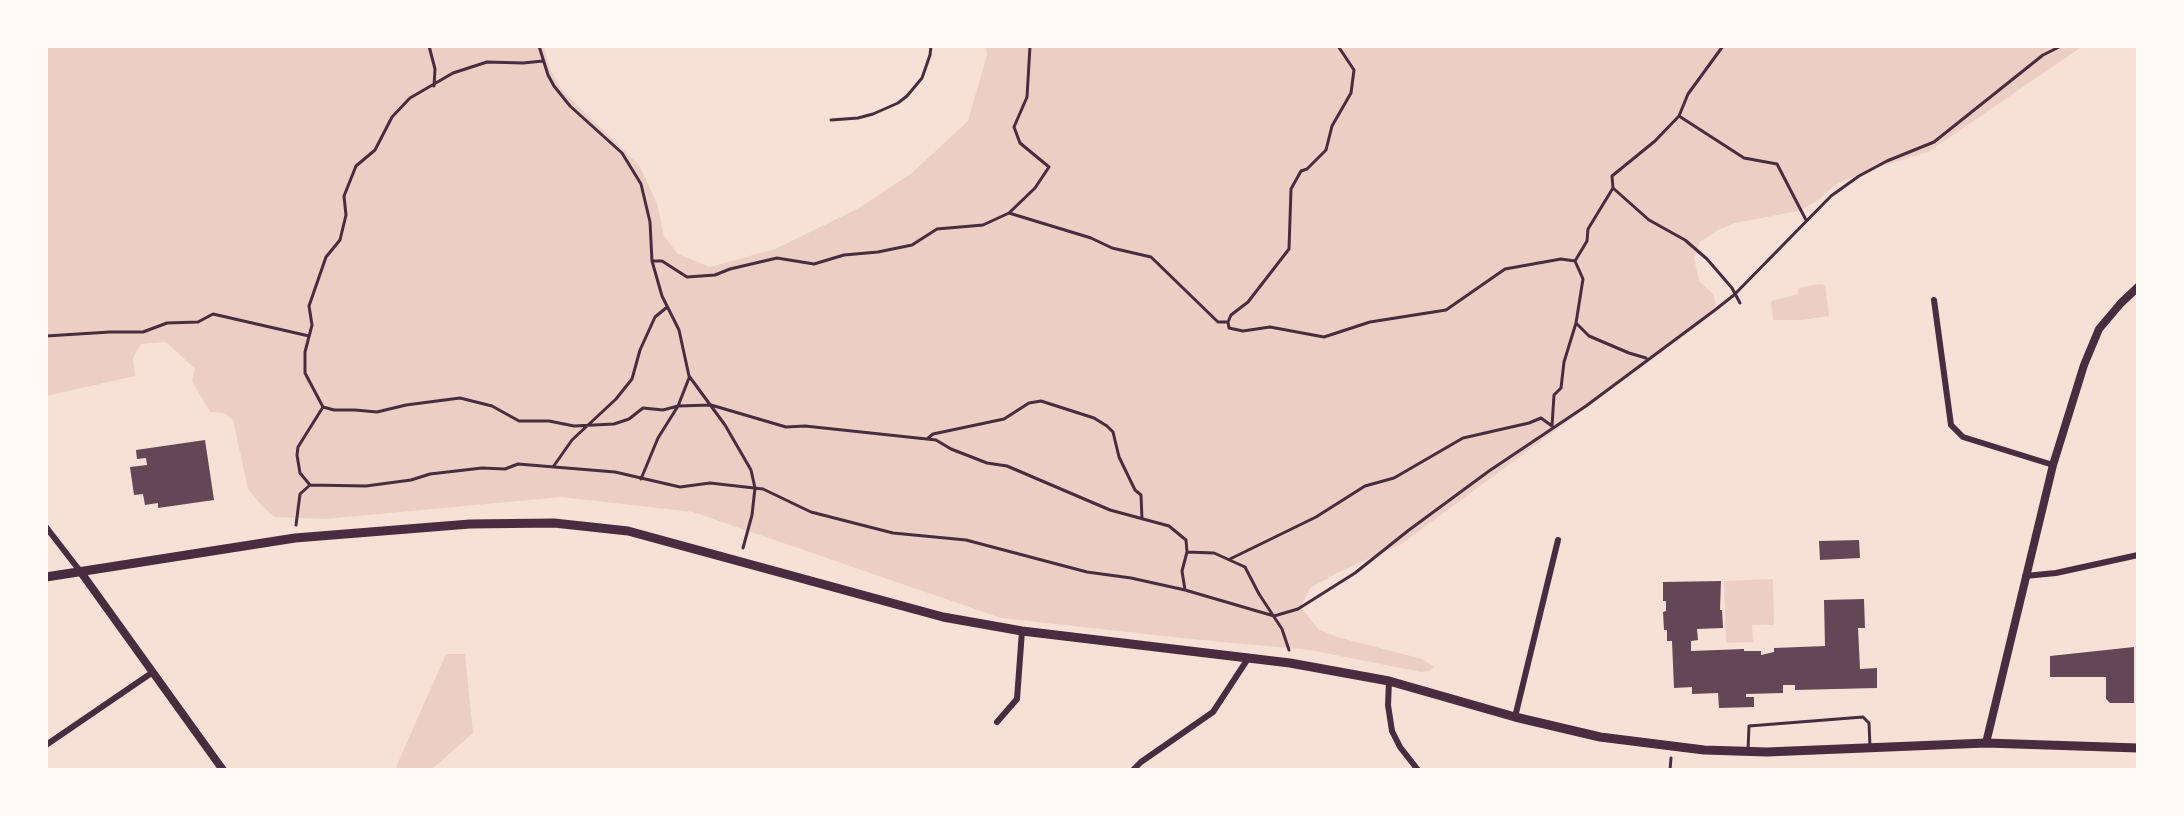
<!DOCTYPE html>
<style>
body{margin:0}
#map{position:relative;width:2184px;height:816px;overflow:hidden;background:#f7e1d7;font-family:Roboto,sans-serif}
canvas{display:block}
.frame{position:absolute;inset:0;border:48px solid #fffaf5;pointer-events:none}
</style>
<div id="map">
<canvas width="2184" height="816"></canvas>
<div class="frame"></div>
</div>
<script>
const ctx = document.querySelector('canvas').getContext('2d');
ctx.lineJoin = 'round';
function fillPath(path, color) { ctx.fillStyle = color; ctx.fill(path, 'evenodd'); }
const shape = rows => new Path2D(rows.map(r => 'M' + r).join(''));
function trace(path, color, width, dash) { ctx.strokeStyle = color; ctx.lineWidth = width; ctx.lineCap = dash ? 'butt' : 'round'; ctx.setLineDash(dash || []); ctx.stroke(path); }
const green = shape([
 [46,46,544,46,550,69,562,90,639,165,657,203,664,236,678,254,710,267,775,249,857,209,912,173,968,121,987,55,986,46,2083,46,1928,152,1872,169,1835,185,1817,201,1799,211,1735,223,1716,231,1700,242,1694,258,1699,281,1713,294,1716,305,1700,324,1400,545,1339,572,1310,588,1301,607,1318,629,1337,637,1422,659,1434,667,1430,671,1421,672,1310,650,1200,640,1001,618,693,512,561,497,326,519,274,517,260,504,248,489,233,420,224,413,210,412,192,381,195,369,166,342,141,344,133,358,135,376,46,396],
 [1819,284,1825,285,1829,316,1802,320,1773,320,1771,301,1798,294,1798,289,1802,287],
 [1773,579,1774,625,1752,625,1753,642,1726,643,1724,581],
 [446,654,465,654,473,733,431,770,399,770,396,767]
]);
const building = shape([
 [205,440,214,500,158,508,158,503,145,505,143,494,134,495,130,467,147,465,146,458,137,459,136,450],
 [1859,540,1860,558,1820,560,1819,541],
 [1721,581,1720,610,1722,610,1723,628,1697,629,1698,640,1691,641,1691,651,1744,649,1744,651,1761,651,1761,655,1774,652,1774,648,1825,646,1824,600,1864,599,1865,628,1858,628,1860,669,1877,668,1877,688,1795,690,1795,685,1783,685,1783,693,1746,694,1746,697,1754,697,1754,707,1719,708,1718,693,1692,694,1692,687,1674,688,1672,641,1667,641,1667,630,1664,630,1663,612,1666,611,1666,601,1663,601,1663,582],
 [2134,647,2134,703,2110,703,2106,699,2106,677,2050,677,2050,656]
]);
const path = shape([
 [429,46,435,69,434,86],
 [539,46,548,75,554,86,570,106,622,153,641,184,650,222,652,261,662,296,679,330,689,376,725,425,751,470,755,488,752,515,743,548],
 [1338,46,1354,70,1351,93,1332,126,1326,150,1307,169,1301,171,1291,189,1289,249,1248,302,1231,315,1228,322,1229,328,1243,331,1270,327,1324,337,1370,322,1446,310,1505,269,1561,259,1575,261],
 [1679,116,1744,158,1777,164,1806,220],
 [831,120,858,118,873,114,898,103,907,96,922,78,930,55,931,46],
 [1613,188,1649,220,1685,240,1707,259,1732,288,1740,303],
 [1009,213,1035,188,1049,167,1020,143,1014,127,1027,97,1030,46],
 [652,261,662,261,687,277,715,275,730,269,777,258,814,264,844,255,878,252,912,245,937,229,983,225,1009,213,1091,238,1112,248,1151,257,1218,322,1228,322],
 [1576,323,1589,336,1629,353,1646,358],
 [46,336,110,332,143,332,167,323,198,322,213,314,309,336],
 [323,407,305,373,305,352,312,325,309,306,326,257,340,240,346,215,344,196,356,166,375,150,392,117,410,98,453,73,487,62,523,63,543,61],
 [1552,426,1554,395,1561,388,1564,362,1576,323,1583,279,1575,261,1587,241,1588,229,1613,188,1612,176,1655,141,1679,116,1688,94,1723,46],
 [927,439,933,434,1004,419,1029,403,1041,401,1094,418,1107,426,1113,432,1119,457,1135,490,1141,495,1142,519],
 [553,467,572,440,616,399,632,379,640,350,655,317,666,308],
 [641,479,658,438,678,406,689,378],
 [296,525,300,494,310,485],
 [1187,552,1214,553,1245,567,1259,594,1282,629,1289,650],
 [1230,559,1316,517,1365,486,1394,478,1463,438,1529,423,1541,418,1552,426],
 [1185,590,1182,571,1187,552,1186,540,1169,526,1110,510,1007,466,987,463,951,449,936,440,805,426,786,427,711,405,678,406,663,410,643,408,629,419,614,424,574,426,549,421,519,421,492,406,460,398,406,405,377,412,355,410,334,410,323,407,298,447,297,455,300,473,310,485,366,486,411,480,430,474,482,468,505,469,518,464,615,472,680,487,710,483,763,489,811,512,893,533,966,540,1087,572,1131,578,1185,590,1274,616,1298,609,1355,573,1409,530,1489,471,1586,406,1715,310,1734,295,1831,196,1859,176,1887,161,1934,142,2043,55,2061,46],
 [1670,770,1671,758]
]);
const service = shape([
 [1748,750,1749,726,1863,717,1869,723,1870,747]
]);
const minor = shape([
 [1934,300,1951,425,1963,437,2053,465],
 [46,527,80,571],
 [2025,576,2056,573,2138,555],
 [1389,681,1388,705,1392,731,1400,747,1418,770],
 [1515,717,1558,540],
 [997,722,1017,699,1022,631],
 [46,745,153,672],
 [1133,770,1141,762,1213,712,1249,657]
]);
const tertiary = shape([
 [80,571,223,770],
 [1986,743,2053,465,2084,365,2099,329,2121,303,2138,287]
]);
const secondary = shape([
 [46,577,295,538,470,524,554,523,628,531,943,617,1022,631,1290,663,1389,681,1515,717,1600,737,1704,750,1767,752,1986,743,2138,748]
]);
fillPath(green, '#ebcfc5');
fillPath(building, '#644757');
trace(path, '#4a2c40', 3);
trace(service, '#4a2c40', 3);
trace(minor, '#4a2c40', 6);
trace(tertiary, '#4a2c40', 8);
trace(secondary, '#4a2c40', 9);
</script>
